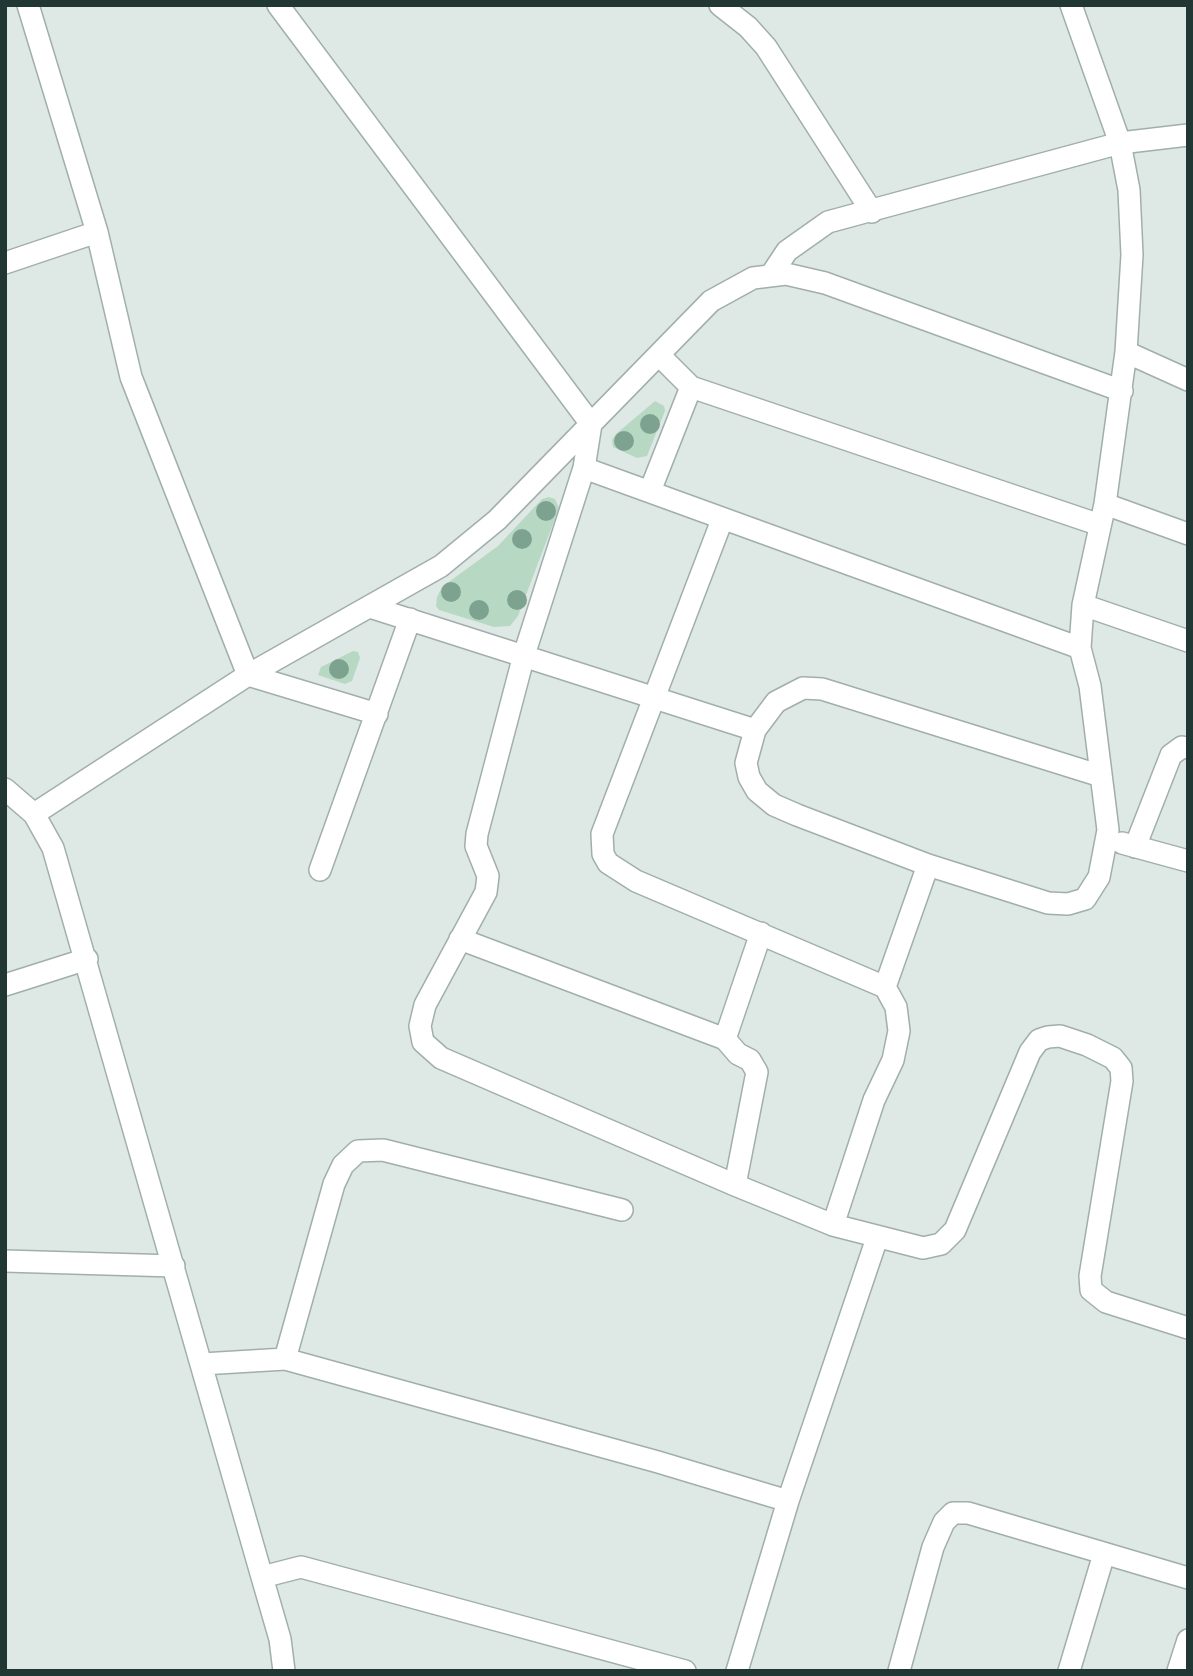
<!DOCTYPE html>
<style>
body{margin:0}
#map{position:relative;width:1193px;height:1676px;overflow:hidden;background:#dee8e5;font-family:Raleway,sans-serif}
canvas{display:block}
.frame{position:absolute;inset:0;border:7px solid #203733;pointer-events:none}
</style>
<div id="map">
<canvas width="1193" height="1676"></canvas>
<div class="frame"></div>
</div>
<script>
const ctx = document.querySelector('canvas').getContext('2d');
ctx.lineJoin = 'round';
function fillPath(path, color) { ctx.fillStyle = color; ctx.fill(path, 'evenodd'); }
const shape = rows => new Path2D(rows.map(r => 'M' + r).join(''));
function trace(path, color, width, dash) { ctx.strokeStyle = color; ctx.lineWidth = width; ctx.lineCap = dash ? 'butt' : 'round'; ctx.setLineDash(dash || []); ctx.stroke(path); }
const green = shape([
 [655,401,664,406,665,411,647,456,637,458,613,447,612,440,616,434],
 [549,497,555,499,559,508,518,616,510,626,494,627,439,610,436,606,437,597,442,587,498,546,542,499],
 [353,651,358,652,360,658,352,681,345,684,318,675,321,667]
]);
const minor = shape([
 [28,5,97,232,131,377,248,675,377,714],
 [278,5,591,424,584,468,524,655,477,834,476,846,488,876,486,892,425,1005,420,1026,423,1042,441,1058,735,1185,833,1225,923,1248,941,1244,955,1230,1030,1052,1039,1040,1048,1037,1060,1036,1087,1045,1113,1058,1121,1068,1122,1081,1090,1276,1091,1290,1106,1302,1188,1328],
 [720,5,748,27,766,47,872,212],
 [1071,5,1120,143,1129,190,1132,255,1126,352,1105,504,1188,534],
 [5,263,97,232],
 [771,275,787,251,828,222,1120,143,1188,135],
 [1126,352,1188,380],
 [659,355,691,387,1100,525],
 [584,468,1080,648],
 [650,491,691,387],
 [722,520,602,834,603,854,608,863,636,881,885,987],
 [1083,605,1188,641],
 [370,607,755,730],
 [1101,776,822,689,803,688,776,702,755,730,746,763,749,777,757,791,774,805,797,815,928,865,1048,903,1068,904,1085,899,1099,877,1108,830,1090,686,1080,648,1083,605,1105,504],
 [5,789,34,814,53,848,262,1577,280,1639,284,1671],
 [34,814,248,675,441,566,497,520,711,301,753,278,786,274,825,283,1122,391],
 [1122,843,1188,861],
 [1135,847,1171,755,1182,747,1188,748],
 [320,870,410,619],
 [460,939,725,1039,738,1054,750,1060,757,1072,735,1185],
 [5,985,87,959],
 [725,1039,761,933],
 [833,1225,874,1100,893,1060,899,1031,896,1007,885,987,928,865],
 [5,1261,174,1266],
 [285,1359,334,1184,343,1165,358,1151,383,1150,622,1210],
 [202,1364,285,1359,658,1462,788,1501],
 [262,1577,301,1567,685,1671],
 [737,1671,788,1501,877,1238],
 [899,1671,933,1547,944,1522,953,1513,968,1513,1188,1578],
 [1069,1671,1104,1554],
 [1178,1671,1188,1640]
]);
const trees = [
 [650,424],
 [624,441],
 [546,511],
 [522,539],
 [451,592],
 [517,600],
 [479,610],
 [339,669]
];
fillPath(green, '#b7d9c4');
trace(minor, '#a1afac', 24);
trace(minor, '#fff', 21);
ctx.fillStyle = '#7da390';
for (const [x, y] of trees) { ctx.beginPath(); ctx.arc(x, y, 10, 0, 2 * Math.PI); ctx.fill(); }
</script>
